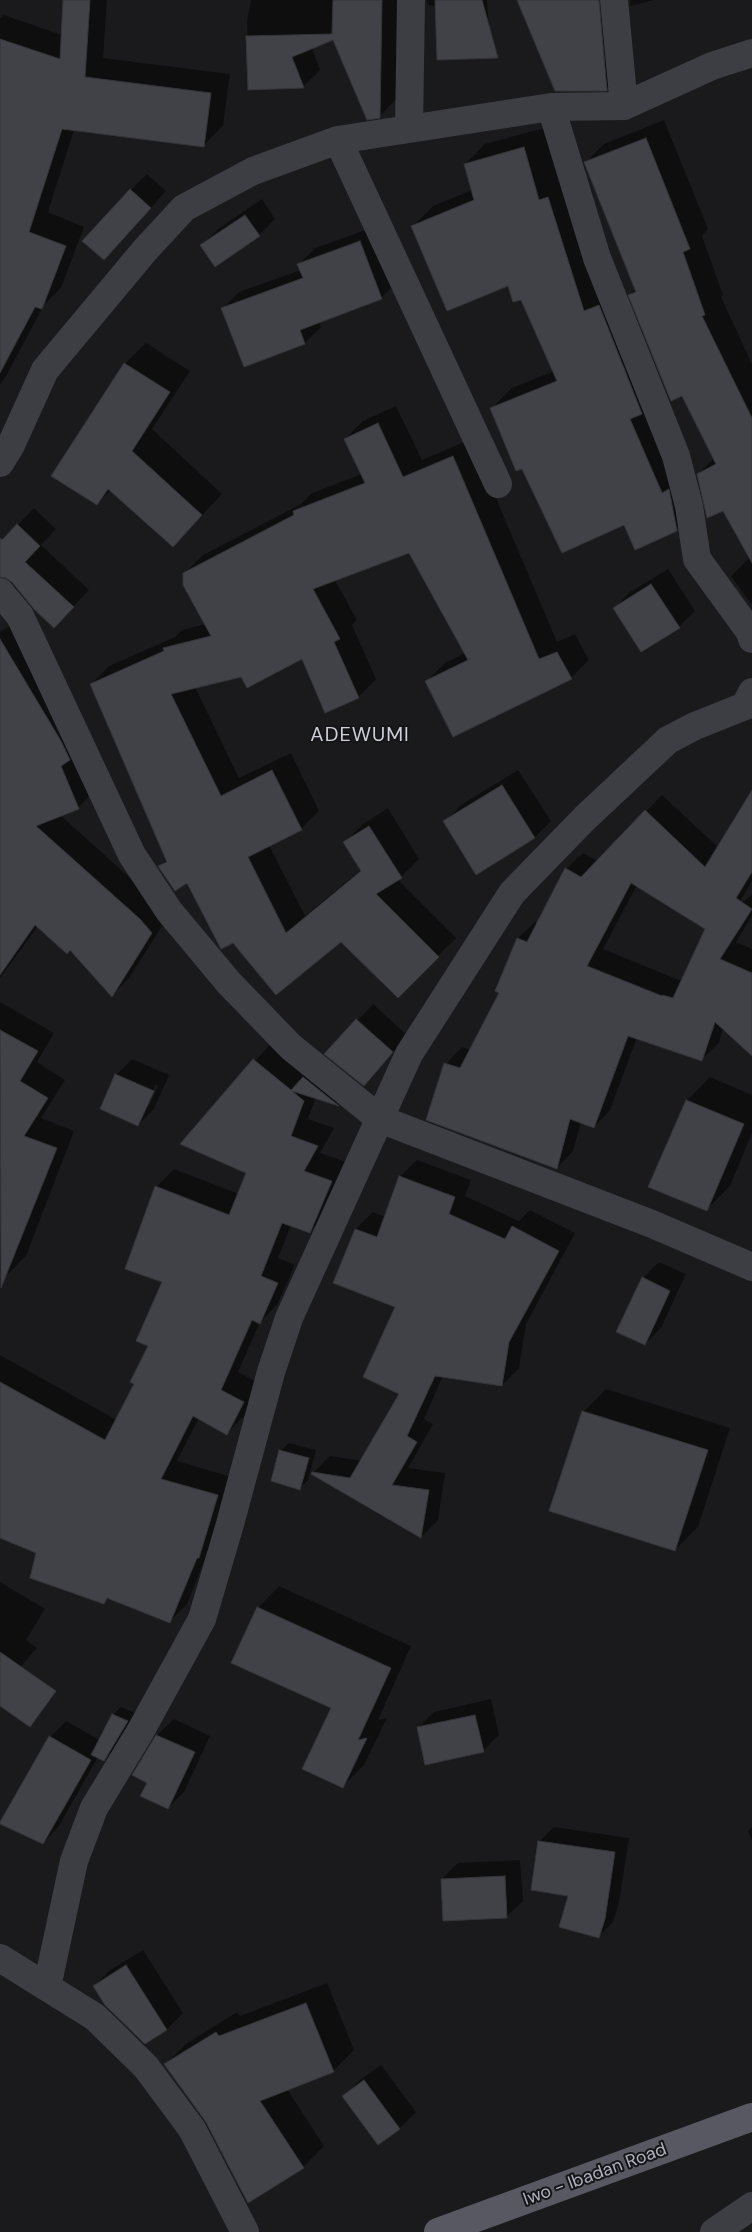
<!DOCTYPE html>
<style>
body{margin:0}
canvas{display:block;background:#1a1a1d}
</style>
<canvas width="752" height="2232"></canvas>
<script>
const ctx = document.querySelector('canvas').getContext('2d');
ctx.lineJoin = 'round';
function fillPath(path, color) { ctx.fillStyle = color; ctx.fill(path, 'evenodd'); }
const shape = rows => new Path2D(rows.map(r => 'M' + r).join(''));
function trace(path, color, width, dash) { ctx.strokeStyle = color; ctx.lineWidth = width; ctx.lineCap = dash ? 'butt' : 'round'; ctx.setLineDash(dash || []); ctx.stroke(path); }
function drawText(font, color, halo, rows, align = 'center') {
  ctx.font = font + ' "DM Sans",sans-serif'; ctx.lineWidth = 4; ctx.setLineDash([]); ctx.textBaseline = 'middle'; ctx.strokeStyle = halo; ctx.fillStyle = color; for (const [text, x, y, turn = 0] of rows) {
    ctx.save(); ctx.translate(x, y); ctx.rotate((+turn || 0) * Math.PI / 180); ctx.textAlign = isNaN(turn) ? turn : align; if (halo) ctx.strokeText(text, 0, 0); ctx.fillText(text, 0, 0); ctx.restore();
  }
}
const shadow = shape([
 [64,0,107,0,103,58,230,74,223,126,204,145,74,130,48,212,84,227,61,288,44,305,5,378,0,384,0,19,4,15,62,35],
 [251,0,400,0,396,99,379,117,334,39,312,48,320,70,303,87,249,88,247,21],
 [427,0,487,0,490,40,436,6,428,5],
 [519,0,616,0,623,72,606,89],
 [630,0,654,0,631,6],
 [664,120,708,229,702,236,723,295,721,297,752,364,752,605,731,576,750,557,724,509,698,474,714,458,630,295,636,289,586,162,604,144],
 [544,128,559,181,568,178,696,510,676,530,624,523,522,467,492,408,512,388,554,371,522,298,508,284,413,226,433,206,472,190,465,164,485,144],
 [147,174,166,191,120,242,131,190],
 [262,199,275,219,259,235,201,246,218,229],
 [377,226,397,282,381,298,319,321,321,327,305,343,223,308,239,292,301,270,299,264,315,248],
 [146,343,190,371,152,429,222,494,173,546,111,490,97,503,53,476,125,364],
 [396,406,422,460,471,439,557,642,575,634,589,660,571,678,427,681,445,663,465,653,410,552,335,580,357,620,352,625,376,679,358,697,302,658,242,676,195,687,239,778,291,753,319,811,301,829,269,845,305,916,362,869,345,842,363,824,388,808,419,859,398,880,456,938,398,996,341,940,277,993,188,881,160,866,167,859,91,684,109,666,175,637,182,630,206,624,184,574,203,555,301,504,312,493,362,474,345,439,363,421],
 [34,508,56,529,41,545,89,590,70,610,6,576,0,576,0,543],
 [668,569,695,611,679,627,614,609,630,592],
 [17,622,95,790,78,808,60,815,157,902,169,915,129,978,112,995,70,949,38,926,0,978,0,632],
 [518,770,551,821,535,837,477,873,445,822,461,805],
 [662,795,718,847,752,799,752,881,738,905,752,895,752,916,736,942,752,949,752,1054,723,1028,719,1043,702,1059,637,1038,610,1110,594,1127,581,1122,573,1151,557,1168,446,1064,462,1047,471,1050,501,992,496,990,518,938,535,922,538,923,566,869,583,853,598,861],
 [637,885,707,930,683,979,679,980,603,949],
 [0,1002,54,1033,37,1062,65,1080,41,1118,74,1131,26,1256,8,1274,0,1270],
 [373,1004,408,1036,364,1084,326,1054],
 [272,1042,356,1088,339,1104,316,1097,308,1119,334,1128,320,1153,349,1163,328,1214,310,1232,291,1225,278,1258,295,1265,277,1305,260,1322,238,1372,261,1384,244,1416,227,1433,199,1418,177,1461,235,1478,211,1544,187,1604,169,1622,109,1597,104,1603,38,1552,0,1537,0,1355,117,1420,136,1383,150,1346,163,1282,156,1187,174,1169,239,1194,248,1172,182,1144],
 [132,1059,169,1075,154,1109,138,1125,116,1075],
 [155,1085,158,1086,148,1107,146,1107],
 [710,1077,752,1095,752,1133,730,1186,707,1209,687,1100],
 [417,1160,471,1180,465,1196,519,1221,530,1210,575,1233,526,1324,519,1368,502,1385,443,1376,424,1419,433,1424,408,1468,445,1473,438,1520,421,1537,313,1473,330,1456,362,1461,401,1393,396,1307,334,1282,356,1229,373,1212,385,1217,400,1177],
 [659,1262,686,1274,661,1328,645,1344,643,1278],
 [606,1389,730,1428,698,1527,675,1550,583,1412],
 [289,1443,316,1450,308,1480,300,1488,280,1451],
 [0,1582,45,1609,26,1640,37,1648,0,1690],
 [279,1586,411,1646,378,1720,387,1718,364,1765,343,1786,333,1708,258,1608],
 [491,1699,499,1735,483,1751,418,1728,434,1712],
 [121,1707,135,1713,112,1752,104,1760,98,1757,59,1826,43,1843,50,1737,66,1721,100,1740,113,1715],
 [174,1719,210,1736,184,1792,168,1808,148,1782,134,1775,157,1735],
 [554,1827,629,1838,619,1903,613,1922,598,1937,570,1895,532,1889,540,1841],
 [752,1827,752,1841,748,1831],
 [520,1860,523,1901,506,1917,442,1879,458,1863],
 [143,1950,183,2013,167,2029,145,2042,94,1986,110,1970],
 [327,1983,354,2050,333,2071,287,2089,324,2146,303,2167,207,2121,165,2065,186,2044,237,2012,240,2016],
 [381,2065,416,2112,400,2128,379,2144,344,2096,360,2080]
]);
const building = shape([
 [63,0,90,0,85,77,211,93,204,147,62,129,29,232,66,246,42,309,35,307,0,373,0,39,60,59,63,0],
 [333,0,382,0,380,118,367,120,333,40,292,57,304,88,248,90,246,36,332,34,333,0],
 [435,0,482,0,498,58,437,60,435,0],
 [517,0,599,0,607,91,555,91,517,0],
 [646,138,690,249,683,252,705,315,702,316,752,418,752,563,723,511,707,518,697,474,716,464,682,396,671,401,628,295,636,292,584,162,646,138],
 [524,147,539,200,548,197,584,311,599,305,642,414,630,419,662,493,669,489,677,531,635,550,624,525,562,553,522,469,516,471,490,408,557,381,521,300,513,302,508,286,447,311,411,226,474,200,464,164,524,147],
 [130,189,151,208,104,260,82,241,130,189],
 [245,215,260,236,215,267,200,245,245,215],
 [360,241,382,299,300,330,305,344,244,367,221,308,303,278,297,264,360,241],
 [124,363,170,392,132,451,202,515,173,547,108,489,97,505,51,476,124,363],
 [378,423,403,477,453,456,539,659,557,652,572,679,453,737,425,681,468,660,409,553,313,589,340,639,334,642,359,698,325,713,302,659,247,688,241,677,171,694,221,796,272,770,302,830,248,857,286,933,361,871,343,842,369,826,402,878,376,894,439,957,398,998,341,942,276,995,233,943,221,949,187,883,175,891,158,866,167,862,90,684,164,651,163,648,211,636,183,585,183,573,294,515,293,511,365,483,344,439,378,423],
 [17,524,40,546,25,562,74,607,54,628,34,609,12,582,6,578,0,577,0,538,2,540,17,524],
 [651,584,680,628,641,652,613,608,651,584],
 [0,639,61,741,70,760,61,766,79,809,36,826,140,919,152,933,112,997,70,950,67,954,35,925,0,975,0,639],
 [502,785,535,838,476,875,443,821,502,785],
 [752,790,752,872,736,898,752,909,720,959,752,973,752,1056,715,1022,702,1061,628,1036,594,1128,570,1119,557,1169,426,1120,444,1063,460,1068,499,993,495,991,517,938,527,942,565,868,581,877,645,810,705,867,752,790],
 [631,883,705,929,673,998,662,995,662,996,587,966,631,883],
 [356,1019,393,1052,364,1086,324,1054,356,1019],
 [0,1030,38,1051,20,1081,48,1098,24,1136,57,1148,1,1288,0,1030],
 [253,1059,291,1090,303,1077,339,1106,292,1091,304,1101,291,1136,318,1146,304,1171,332,1181,310,1233,282,1223,261,1276,278,1283,260,1324,252,1320,221,1390,244,1402,227,1435,193,1416,161,1479,218,1495,199,1558,197,1558,170,1623,107,1598,104,1604,30,1578,36,1553,0,1538,0,1382,105,1440,134,1384,130,1382,148,1346,136,1341,162,1282,125,1269,155,1186,229,1215,246,1173,180,1144,253,1059],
 [115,1074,154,1091,138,1126,100,1109,115,1074],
 [686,1100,744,1124,707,1211,648,1187,686,1100],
 [399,1176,455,1197,449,1214,505,1239,512,1226,559,1251,509,1342,502,1386,435,1376,407,1436,417,1442,392,1485,429,1490,421,1538,311,1474,312,1472,350,1478,399,1394,363,1377,395,1307,333,1283,355,1229,377,1237,399,1176],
 [642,1277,670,1291,645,1345,616,1332,642,1277],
 [582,1411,708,1450,675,1551,549,1511,582,1411],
 [279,1450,309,1458,300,1490,271,1481,279,1450],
 [257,1607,391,1668,358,1740,367,1738,343,1788,302,1769,331,1708,231,1663,257,1607],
 [0,1652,56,1691,30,1727,0,1706,0,1652],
 [112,1714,128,1721,104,1761,91,1755,112,1714],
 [475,1715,484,1752,425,1765,417,1727,475,1715],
 [156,1735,195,1752,168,1809,140,1796,147,1783,132,1775,156,1735],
 [49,1736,91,1760,43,1844,0,1824,0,1822,49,1736],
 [538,1841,615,1852,605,1919,599,1938,559,1927,568,1896,531,1890,538,1841],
 [505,1876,507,1918,443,1921,441,1879,505,1876],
 [126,1965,167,2030,145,2044,105,2005,93,1986,126,1965],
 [306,2003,334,2072,260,2101,304,2168,248,2203,206,2122,164,2064,216,2032,219,2036,306,2003],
 [364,2080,400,2129,378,2145,342,2096,364,2080]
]);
const minor = shape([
 [614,0,624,106],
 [551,107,597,258,676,456,689,506,697,559,750,632,752,639],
 [409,129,411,0],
 [338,140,498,484],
 [0,463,11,445,45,370,146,249,184,208,253,171,338,140,551,107,624,106,712,66,752,53],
 [0,592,20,616,132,855,169,911,229,983,291,1047,380,1119,652,1224,752,1267],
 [0,1958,95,2017,146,2067,192,2129,245,2232],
 [47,1987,74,1861,94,1808,140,1732,202,1619,230,1524,271,1372,289,1318,409,1054,512,893,585,818,668,740,695,726,745,706,752,692],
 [714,2232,752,2206]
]);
const primary = shape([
 [438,2232,752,2117]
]);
const streetNames = [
 ["Iwo - Ibadan Road",595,2175,-20]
];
const quarterNames = [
 ["ADEWUMI",360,736]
];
fillPath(shadow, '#0007');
fillPath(building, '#414247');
trace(building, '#343439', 1);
trace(minor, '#3d3d44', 28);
trace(primary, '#575861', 28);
drawText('18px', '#acb0bd', '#151518', streetNames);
ctx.letterSpacing = '1px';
drawText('20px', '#cdcfd9', '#151518', quarterNames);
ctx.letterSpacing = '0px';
</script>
